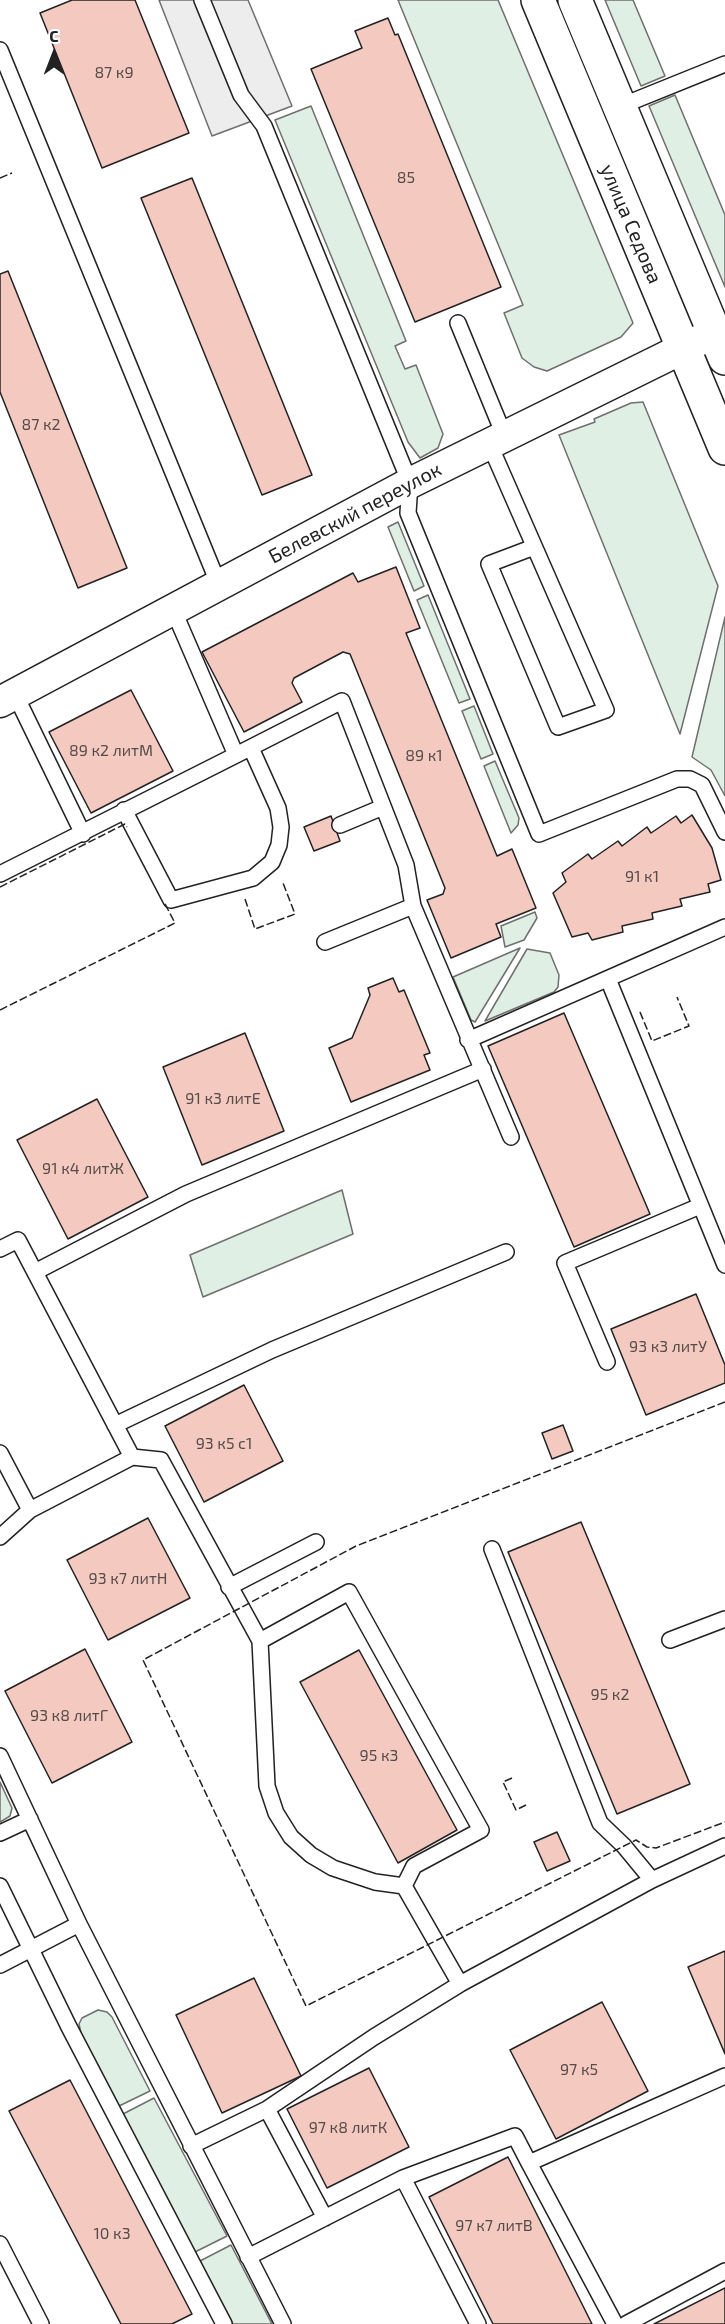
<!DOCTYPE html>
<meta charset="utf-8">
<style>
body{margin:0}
#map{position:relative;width:725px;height:2324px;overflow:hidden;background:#fff;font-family:"Exo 2",sans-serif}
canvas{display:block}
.north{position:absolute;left:24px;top:24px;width:60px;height:60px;-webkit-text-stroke:4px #fff;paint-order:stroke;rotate:0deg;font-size:16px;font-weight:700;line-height:24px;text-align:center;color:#222}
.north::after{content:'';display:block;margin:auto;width:21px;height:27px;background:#222;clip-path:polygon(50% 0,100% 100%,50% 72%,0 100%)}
</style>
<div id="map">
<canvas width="725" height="2324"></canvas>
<div class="north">С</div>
</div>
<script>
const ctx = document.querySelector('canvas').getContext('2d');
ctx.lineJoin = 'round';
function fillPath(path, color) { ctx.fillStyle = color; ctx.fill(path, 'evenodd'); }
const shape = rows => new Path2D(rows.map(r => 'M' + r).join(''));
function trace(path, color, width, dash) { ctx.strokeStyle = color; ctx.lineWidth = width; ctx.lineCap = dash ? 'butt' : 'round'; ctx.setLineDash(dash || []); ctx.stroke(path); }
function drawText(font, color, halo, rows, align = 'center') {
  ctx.font = font + ' "Exo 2",sans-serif'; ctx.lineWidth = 4.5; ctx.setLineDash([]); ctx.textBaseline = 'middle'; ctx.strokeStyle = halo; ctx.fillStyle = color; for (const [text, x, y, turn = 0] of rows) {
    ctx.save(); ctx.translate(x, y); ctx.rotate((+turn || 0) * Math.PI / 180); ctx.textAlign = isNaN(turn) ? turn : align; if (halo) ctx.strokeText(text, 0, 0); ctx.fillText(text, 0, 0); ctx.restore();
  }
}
const green = shape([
 [398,0,498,0,633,323,621,337,547,371,534,367,522,358,504,313,523,305,398,0],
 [605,0,633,0,665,76,641,86,605,0],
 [675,95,725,215,725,287,649,106,675,95],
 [311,106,406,341,395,346,405,369,416,365,443,434,438,448,420,458,408,442,275,120,311,106],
 [643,402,718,586,680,734,559,435,595,422,594,419,631,403,643,402],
 [398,522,424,586,414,591,388,527,398,522],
 [428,595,470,699,459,703,417,600,428,595],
 [725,617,725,796,711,770,692,757,725,617],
 [474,706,493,754,481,759,462,711,474,706],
 [495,761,519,818,518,825,511,833,484,766,495,761],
 [535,912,537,918,524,940,505,947,501,926,535,912],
 [520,948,475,1022,471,1020,453,977,520,948],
 [527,949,550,953,559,975,558,987,554,992,485,1021,527,949],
 [342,1190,353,1234,203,1297,190,1255,342,1190],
 [0,1782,12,1808,10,1816,0,1822,0,1782],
 [98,2010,107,2012,112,2017,150,2091,119,2106,81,2033,79,2024,82,2018,98,2010],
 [154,2098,227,2236,195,2252,123,2114,154,2098],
 [231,2245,272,2324,233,2324,200,2261,231,2245]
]);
const parking = shape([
 [159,0,248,0,292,106,212,136,159,0]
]);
const building = shape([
 [72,0,135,0,189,133,102,168,40,13,72,0],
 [388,18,395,35,398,34,501,287,415,322,311,69,362,48,355,31,388,18],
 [192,178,312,475,262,495,141,198,192,178],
 [8,271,127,568,78,588,0,392,0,274,8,271],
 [396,567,420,628,406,633,497,856,512,849,536,908,496,924,501,937,451,958,427,900,443,894,445,888,350,654,343,652,294,678,292,683,302,702,244,732,202,652,353,573,358,582,396,567],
 [131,690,173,771,91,813,49,732,131,690],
 [692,815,712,848,721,880,708,884,710,892,680,899,682,906,652,913,653,919,622,926,623,932,592,940,588,933,572,937,553,893,566,882,562,873,588,854,592,859,618,841,622,846,647,827,651,833,676,816,681,823,692,815],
 [331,816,340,841,314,851,304,827,331,816],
 [393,978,399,992,404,990,430,1053,424,1055,430,1070,351,1102,329,1048,352,1038,370,995,368,988,393,978],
 [564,1013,650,1214,574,1247,488,1046,564,1013],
 [245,1033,284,1131,202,1165,163,1067,245,1033],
 [97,1099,148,1197,68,1239,17,1140,97,1099],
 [696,1294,725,1365,725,1383,646,1415,611,1329,696,1294],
 [244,1385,283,1461,204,1502,165,1426,244,1385],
 [563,1425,573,1451,552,1459,542,1433,563,1425],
 [148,1518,190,1598,108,1640,67,1560,148,1518],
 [581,1522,690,1784,617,1814,508,1552,581,1522],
 [85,1649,132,1742,52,1783,5,1691,85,1649],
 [359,1650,457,1830,398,1863,300,1682,359,1650],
 [557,1832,570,1861,547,1871,534,1842,557,1832],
 [725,1951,725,2054,688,1967,725,1951],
 [254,1978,301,2076,222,2113,176,2015,254,1978],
 [602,2002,648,2091,556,2139,510,2050,602,2002],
 [369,2068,409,2147,327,2188,287,2109,369,2068],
 [70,2080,192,2314,172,2324,121,2324,9,2111,70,2080],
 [508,2157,582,2304,592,2324,493,2324,429,2197,508,2157],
 [725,2288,725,2324,654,2324,725,2288]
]);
const service = shape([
 [202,0,241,95,264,126,401,461,410,483,408,513,539,834,677,779,690,779,702,785,725,832],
 [0,50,219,585],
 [616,108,725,64],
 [458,323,504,435],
 [489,443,606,710,558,727,489,564,534,547],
 [15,694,83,834],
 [236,755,342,701,406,865,413,906,511,1137],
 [124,810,171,900,253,878,272,862,279,845,281,827,278,808,251,748],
 [340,825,383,807],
 [0,874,236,755,173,609],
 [325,942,413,906],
 [608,979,725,1265],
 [468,1040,725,927],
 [0,1249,18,1240,132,1457],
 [35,1272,186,1194,483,1069],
 [607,1362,565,1263,700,1206],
 [115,1425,272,1350,506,1252],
 [0,1453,30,1510],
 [0,1537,30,1510,132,1457,161,1460,260,1641,267,1786,276,1813,291,1837,311,1855,333,1868,375,1882,404,1886,460,1984],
 [492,1549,600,1823,624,1846,652,1880],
 [229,1587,316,1542],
 [670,1640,725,1619],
 [260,1641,349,1592,481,1830,414,1866,404,1886],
 [0,1756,79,1924,283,2324],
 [0,1833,30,1819],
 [0,1886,69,2027,224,2324],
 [0,1965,79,1924],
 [267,2109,325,2218],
 [191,2146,267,2109,374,2037,460,1984,652,1880,725,1846],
 [403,2178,478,2324],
 [0,2244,41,2324],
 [248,2257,403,2178,515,2136,529,2163],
 [615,2324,529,2163,725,2076],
 [626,2324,725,2271]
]);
const minor = shape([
 [0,702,410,483,706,337]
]);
const secondary = shape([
 [538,0,725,448],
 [575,0,725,358]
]);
const fence = shape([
 [0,178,12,173],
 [0,887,125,824,127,827],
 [245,899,255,929,295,914,283,883],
 [0,1010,175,923,164,902],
 [640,1012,652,1041,689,1026,677,997],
 [725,1402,356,1546,143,1660,306,2006,636,1840,647,1847,656,1848,725,1822],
 [512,1778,503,1782,516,1810,526,1805]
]);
const numberNames = [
 ["87 к9",114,73],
 ["85",406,178],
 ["87 к2",41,425],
 ["89 к2 литМ",111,751],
 ["89 к1",424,756],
 ["91 к1",642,877],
 ["91 к3 литЕ",223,1099],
 ["91 к4 литЖ",83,1169],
 ["93 к3 литУ",668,1347],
 ["93 к5 с1",224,1444],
 ["93 к7 литН",128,1579],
 ["95 к2",610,1695],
 ["93 к8 литГ",69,1716],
 ["95 к3",379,1756],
 ["97 к5",579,2070],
 ["97 к8 литК",348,2128],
 ["97 к7 литВ",494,2226],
 ["10 к3",112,2234]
];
const streetNames = [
 ["улица Седова",631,224,67],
 ["Белевский переулок",355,513,-28]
];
fillPath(green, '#e0efe3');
trace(green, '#6f6f6f', 1.5);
fillPath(parking, '#ededed');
trace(parking, '#6f6f6f', 1.5);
fillPath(building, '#f3c9c0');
trace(building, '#222', 1.5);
trace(service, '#222', 18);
trace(minor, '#222', 33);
trace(secondary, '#222', 36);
trace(service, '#fff', 15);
trace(minor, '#fff', 30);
trace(secondary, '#fff', 33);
trace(fence, '#222', 1.5, [8, 3]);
drawText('16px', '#564c4a', null, numberNames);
drawText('20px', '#222', '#fff', streetNames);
</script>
